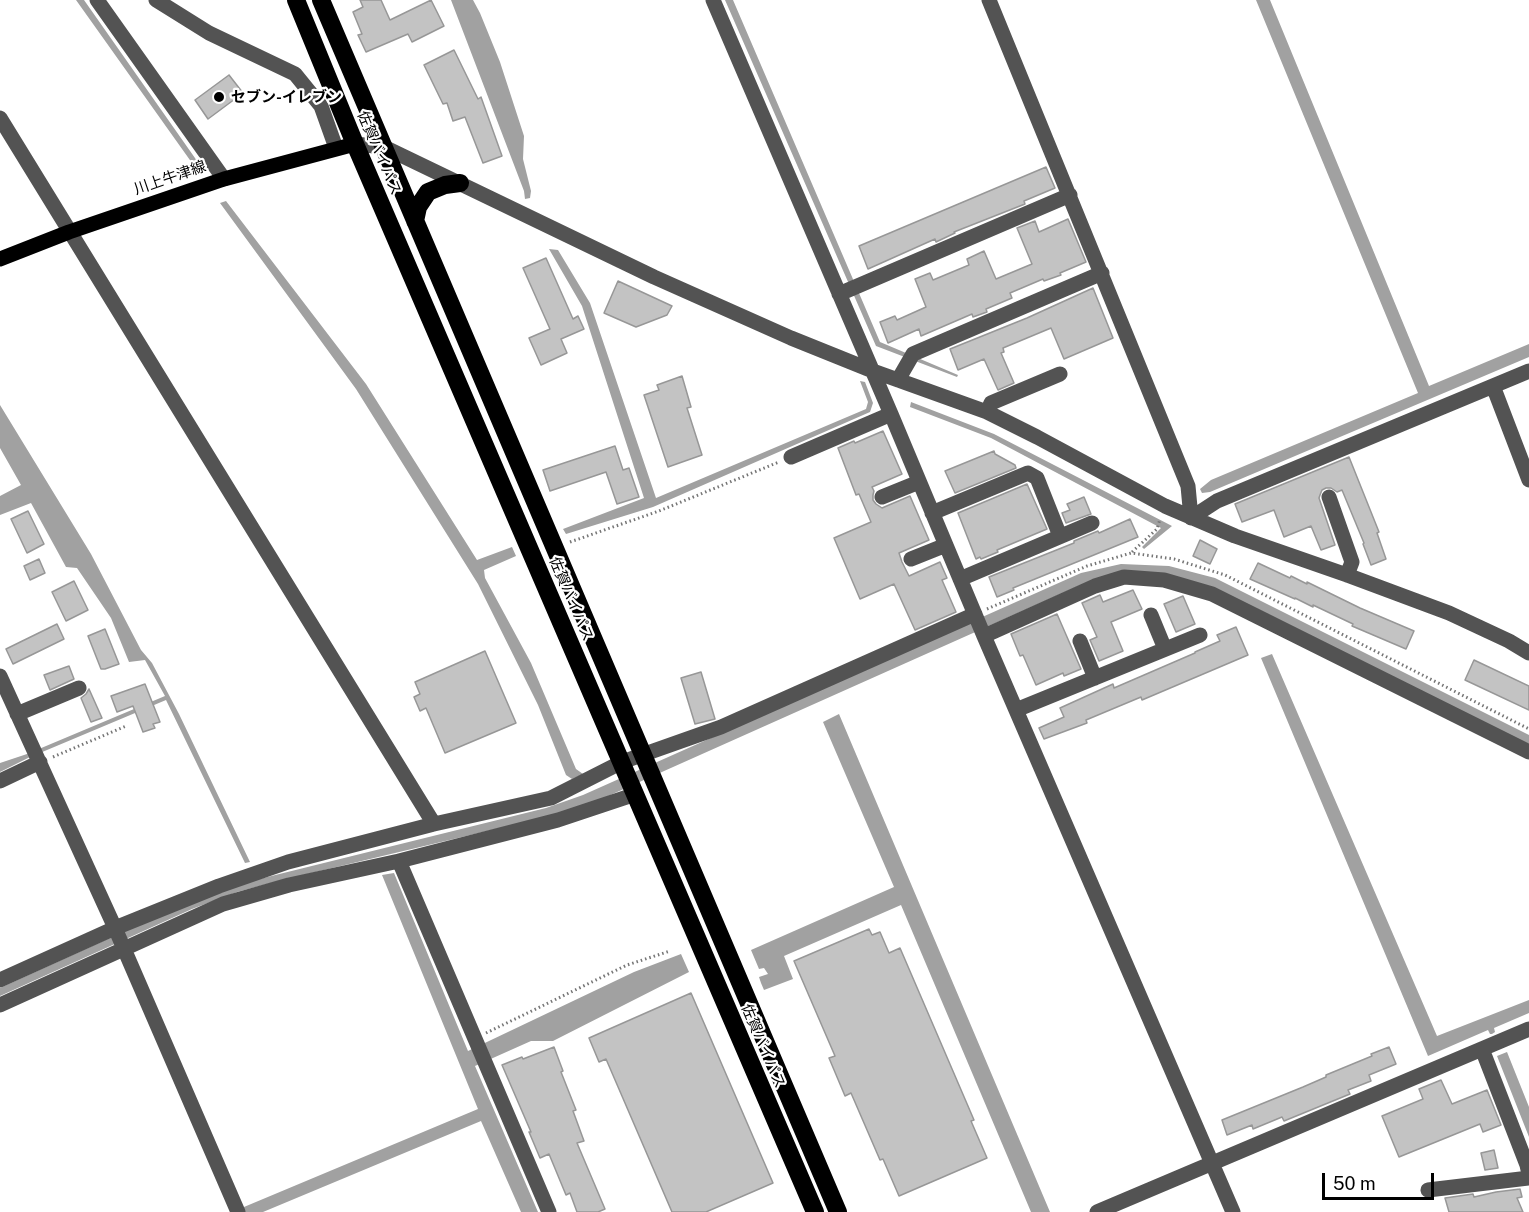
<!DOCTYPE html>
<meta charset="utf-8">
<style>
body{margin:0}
#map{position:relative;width:1529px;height:1212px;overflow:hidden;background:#fff;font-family:"Public Sans",sans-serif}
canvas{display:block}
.scale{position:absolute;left:1322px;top:1173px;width:112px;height:27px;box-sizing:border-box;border:3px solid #000;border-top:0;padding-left:8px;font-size:18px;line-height:21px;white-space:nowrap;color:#000;-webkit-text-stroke:4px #fff;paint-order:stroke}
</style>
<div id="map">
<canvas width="1529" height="1212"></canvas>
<div class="scale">50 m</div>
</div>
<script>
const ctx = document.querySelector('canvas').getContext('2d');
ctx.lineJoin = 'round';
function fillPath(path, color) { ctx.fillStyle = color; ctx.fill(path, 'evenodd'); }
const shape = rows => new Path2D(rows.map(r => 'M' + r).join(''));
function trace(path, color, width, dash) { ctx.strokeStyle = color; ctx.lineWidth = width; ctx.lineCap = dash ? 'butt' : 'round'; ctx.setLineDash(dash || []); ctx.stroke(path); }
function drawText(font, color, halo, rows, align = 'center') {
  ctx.font = font + ' "Public Sans","Noto Sans JP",sans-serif'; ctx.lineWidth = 4.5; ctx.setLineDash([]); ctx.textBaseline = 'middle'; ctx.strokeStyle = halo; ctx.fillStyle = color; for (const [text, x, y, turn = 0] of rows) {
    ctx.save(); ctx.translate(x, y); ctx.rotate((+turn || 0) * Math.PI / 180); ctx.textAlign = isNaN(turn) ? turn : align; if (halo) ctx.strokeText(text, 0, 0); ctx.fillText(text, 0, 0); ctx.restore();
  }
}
const water = shape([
 [76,0,84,0,202,168,197,170],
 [451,0,473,0,480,13,500,62,524,136,523,159,531,191,530,198,525,199,524,191],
 [725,0,733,0,880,342,958,375,957,377,876,346],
 [1256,0,1270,0,1429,386,1529,344,1529,357,1210,492,1202,493,1200,489,1211,480,1418,393],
 [226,201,366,384,477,560,512,547,516,556,484,570,485,578,531,663,576,769,583,774,572,779,566,775,538,705,478,584,356,389,220,203],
 [549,249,558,250,590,303,656,498,866,409,868,402,860,381,865,382,873,403,870,412,653,507,566,534,563,529,644,498,582,306],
 [911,402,994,434,1172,526,1144,549,1142,547,1161,528,991,438,910,407],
 [0,405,91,554,141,650,152,663,179,714,250,862,245,863,166,700,28,758,0,772,0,763,27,754,165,696,145,660,129,662,111,618,77,568,66,567,31,503,0,515,0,496,21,485,0,448],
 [1121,564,1169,566,1215,578,1529,735,1529,744,1165,575,1085,583,588,805,550,816,282,880,237,892,192,909,0,996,0,988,189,902,235,885,546,808,583,795,1081,573],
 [1272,654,1437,1036,1529,1000,1529,1013,1494,1028,1495,1032,1492,1034,1490,1034,1488,1030,1428,1056,1261,658],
 [839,714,1050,1212,1031,1212,901,905,784,956,793,979,764,990,761,983,759,977,768,974,764,968,759,969,751,950,894,887,823,722],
 [394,873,468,1051,634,972,681,954,689,972,553,1041,531,1041,475,1066,538,1212,521,1212,481,1121,263,1212,232,1212,478,1109,382,875],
 [1507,1052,1529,1107,1529,1137,1497,1056]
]);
const building = shape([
 [360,0,381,0,390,20,431,0,444,26,412,42,408,34,366,52,358,35,362,34,353,12,363,7,360,0],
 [454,50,478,99,481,97,502,156,483,163,465,117,453,121,447,103,443,104,424,65,454,50],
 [229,75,243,93,208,119,195,100,229,75],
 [1046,167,1055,188,1024,201,1025,204,954,232,955,233,936,242,935,239,868,269,859,246,1046,167],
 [1068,219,1086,262,1060,273,1061,275,1044,281,1043,279,1010,293,1012,298,986,309,987,312,973,317,972,314,921,336,919,329,888,343,880,322,895,316,897,320,926,307,915,279,930,273,933,280,969,265,967,259,984,251,996,279,1032,264,1017,228,1035,221,1039,232,1068,219],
 [546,258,573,319,578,316,584,329,561,339,567,353,541,365,529,338,550,329,523,268,546,258],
 [618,281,672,306,667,315,636,327,604,313,618,281],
 [1093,288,1113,338,1064,359,1051,328,1003,348,1004,352,1001,353,1014,383,998,390,984,359,958,370,950,349,1027,318,1093,288],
 [682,376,691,407,687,408,702,455,668,467,644,395,659,390,657,385,682,376],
 [883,431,902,474,872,487,874,491,873,495,873,500,876,504,882,508,910,496,929,540,899,553,902,562,909,576,940,562,947,578,942,580,956,612,915,630,894,584,860,599,834,538,871,522,859,494,856,495,838,448,854,441,855,443,883,431],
 [615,446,623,470,629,468,639,497,617,504,606,472,550,491,543,470,615,446],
 [994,451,995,454,1015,465,1016,468,955,493,945,471,994,451],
 [1349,457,1379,532,1377,533,1386,559,1371,565,1363,544,1364,543,1342,490,1337,492,1331,488,1326,488,1322,490,1320,495,1319,498,1335,545,1321,550,1311,526,1284,537,1274,510,1242,522,1235,504,1349,457],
 [1027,484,1047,529,997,550,998,552,981,559,980,557,976,559,958,513,1027,484],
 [1084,497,1091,514,1066,523,1062,513,1070,510,1067,504,1084,497],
 [28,511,44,544,27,553,11,519,28,511],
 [1130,519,1138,537,1013,588,1014,590,997,597,989,577,1074,543,1074,541,1098,531,1099,533,1130,519],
 [1200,540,1217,549,1210,564,1193,556,1200,540],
 [39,559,45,573,30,580,24,566,39,559],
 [1258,563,1290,578,1291,576,1307,584,1307,582,1360,608,1414,631,1406,649,1352,626,1353,624,1313,605,1313,607,1295,598,1295,599,1250,579,1258,563],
 [74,581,88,610,66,621,52,592,74,581],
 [1133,590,1142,609,1111,622,1123,651,1099,661,1090,640,1097,637,1082,603,1100,595,1103,602,1133,590],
 [1183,596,1195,624,1176,632,1164,604,1183,596],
 [1057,614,1081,669,1064,676,1063,673,1036,685,1023,655,1020,656,1011,634,1057,614],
 [57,624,64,639,13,664,6,649,57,624],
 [1236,627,1248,655,1142,700,1141,697,1086,720,1087,723,1044,739,1039,728,1064,717,1060,708,1113,684,1114,688,1195,653,1195,652,1220,641,1217,635,1236,627],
 [105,629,119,664,105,669,101,669,88,636,105,629],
 [485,651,516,723,445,753,426,708,420,711,414,697,420,694,415,682,485,651],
 [1474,660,1529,686,1529,710,1465,680,1474,660],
 [69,666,74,679,50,690,44,675,69,666],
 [701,672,715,719,695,724,681,678,701,672],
 [145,684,160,722,153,724,155,728,143,732,133,706,117,712,111,696,145,684],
 [89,689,102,718,91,722,81,698,86,694,89,689],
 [869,929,872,935,880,932,889,953,900,948,974,1120,971,1121,987,1158,899,1196,883,1159,880,1160,851,1093,845,1096,829,1058,835,1056,794,961,869,929],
 [691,993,773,1183,706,1212,672,1212,606,1059,599,1062,589,1038,691,993],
 [554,1047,563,1071,561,1072,576,1110,573,1111,584,1141,577,1143,605,1209,598,1212,577,1212,570,1193,566,1195,549,1154,540,1158,529,1132,531,1132,502,1065,522,1057,523,1059,554,1047],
 [1389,1047,1396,1064,1369,1075,1371,1081,1348,1090,1350,1094,1284,1121,1282,1117,1253,1129,1252,1125,1227,1135,1222,1120,1303,1087,1326,1077,1326,1075,1372,1056,1371,1054,1389,1047],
 [1441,1080,1452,1104,1487,1090,1501,1125,1483,1132,1480,1124,1399,1157,1382,1116,1423,1099,1419,1089,1441,1080],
 [1494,1150,1498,1168,1485,1170,1481,1153,1494,1150],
 [1520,1189,1522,1197,1517,1198,1523,1212,1449,1212,1445,1198,1473,1194,1474,1197,1496,1192,1520,1189]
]);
const path = shape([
 [570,542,659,511,779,462],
 [1132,552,1157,529,1160,519],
 [987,609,1087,566,1131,553,1174,559,1225,575,1529,729],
 [53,757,126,726],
 [486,1033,627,965,670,951]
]);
const minor = shape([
 [97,0,224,179],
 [156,0,209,33,295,74,321,106,336,148],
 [713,0,891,414,984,636,1233,1212],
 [989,0,1188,486,1191,518,1217,501,1529,371],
 [0,118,434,824],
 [355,144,384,147,654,277,791,338,873,371,987,412,1037,437,1165,506,1235,536,1347,575,1449,613,1509,641,1529,653],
 [839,294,1070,195],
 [898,380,913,354,1102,273],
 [1493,386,1529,480],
 [987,412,991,403,1060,374],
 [791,457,891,414],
 [882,497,919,482],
 [1329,497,1352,562,1347,575],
 [932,513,1028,473,1037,478,1060,536],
 [911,559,946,545],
 [960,579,1092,523],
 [1151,615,1165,649],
 [984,636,1095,586,1124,577,1164,580,1212,594,1529,752],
 [1080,641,1095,678],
 [0,676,115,928,238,1212],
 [1016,710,1200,635],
 [17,714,79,688],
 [0,781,40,762],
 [399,861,558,820,636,794],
 [0,980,115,928,219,886,288,862,434,824,551,798,622,762,721,727,975,614],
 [0,1005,223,904,289,885,399,861,549,1212],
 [1482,1049,1527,1165,1529,1174],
 [1428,1190,1529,1178],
 [1097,1212,1529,1029]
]);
const major = shape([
 [0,259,69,232,224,179,355,144]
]);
const highway = shape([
 [296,0,355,144,815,1212],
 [321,0,838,1212],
 [415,221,418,207,428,192,445,185,460,183]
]);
const markers = [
 [219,97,6,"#000"]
];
const poiNames = [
 ["セブン-イレブン",231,97]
];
const streetNames = [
 ["佐賀バイパス",379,153,67],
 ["川上牛津線",170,178,-19],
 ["佐賀バイパス",571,599,67],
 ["佐賀バイパス",763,1046,67]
];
fillPath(water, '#a1a1a1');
fillPath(building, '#c3c3c3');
trace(building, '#979797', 1.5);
trace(path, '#757575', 3, [1.5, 3]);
trace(minor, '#535353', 15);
trace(major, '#000', 15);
trace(highway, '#000', 18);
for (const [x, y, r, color] of markers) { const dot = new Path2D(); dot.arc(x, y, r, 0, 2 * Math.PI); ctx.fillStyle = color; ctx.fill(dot); trace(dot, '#fff', 2); }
drawText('bold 15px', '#000', '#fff', poiNames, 'left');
drawText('15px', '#000', '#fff', streetNames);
</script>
